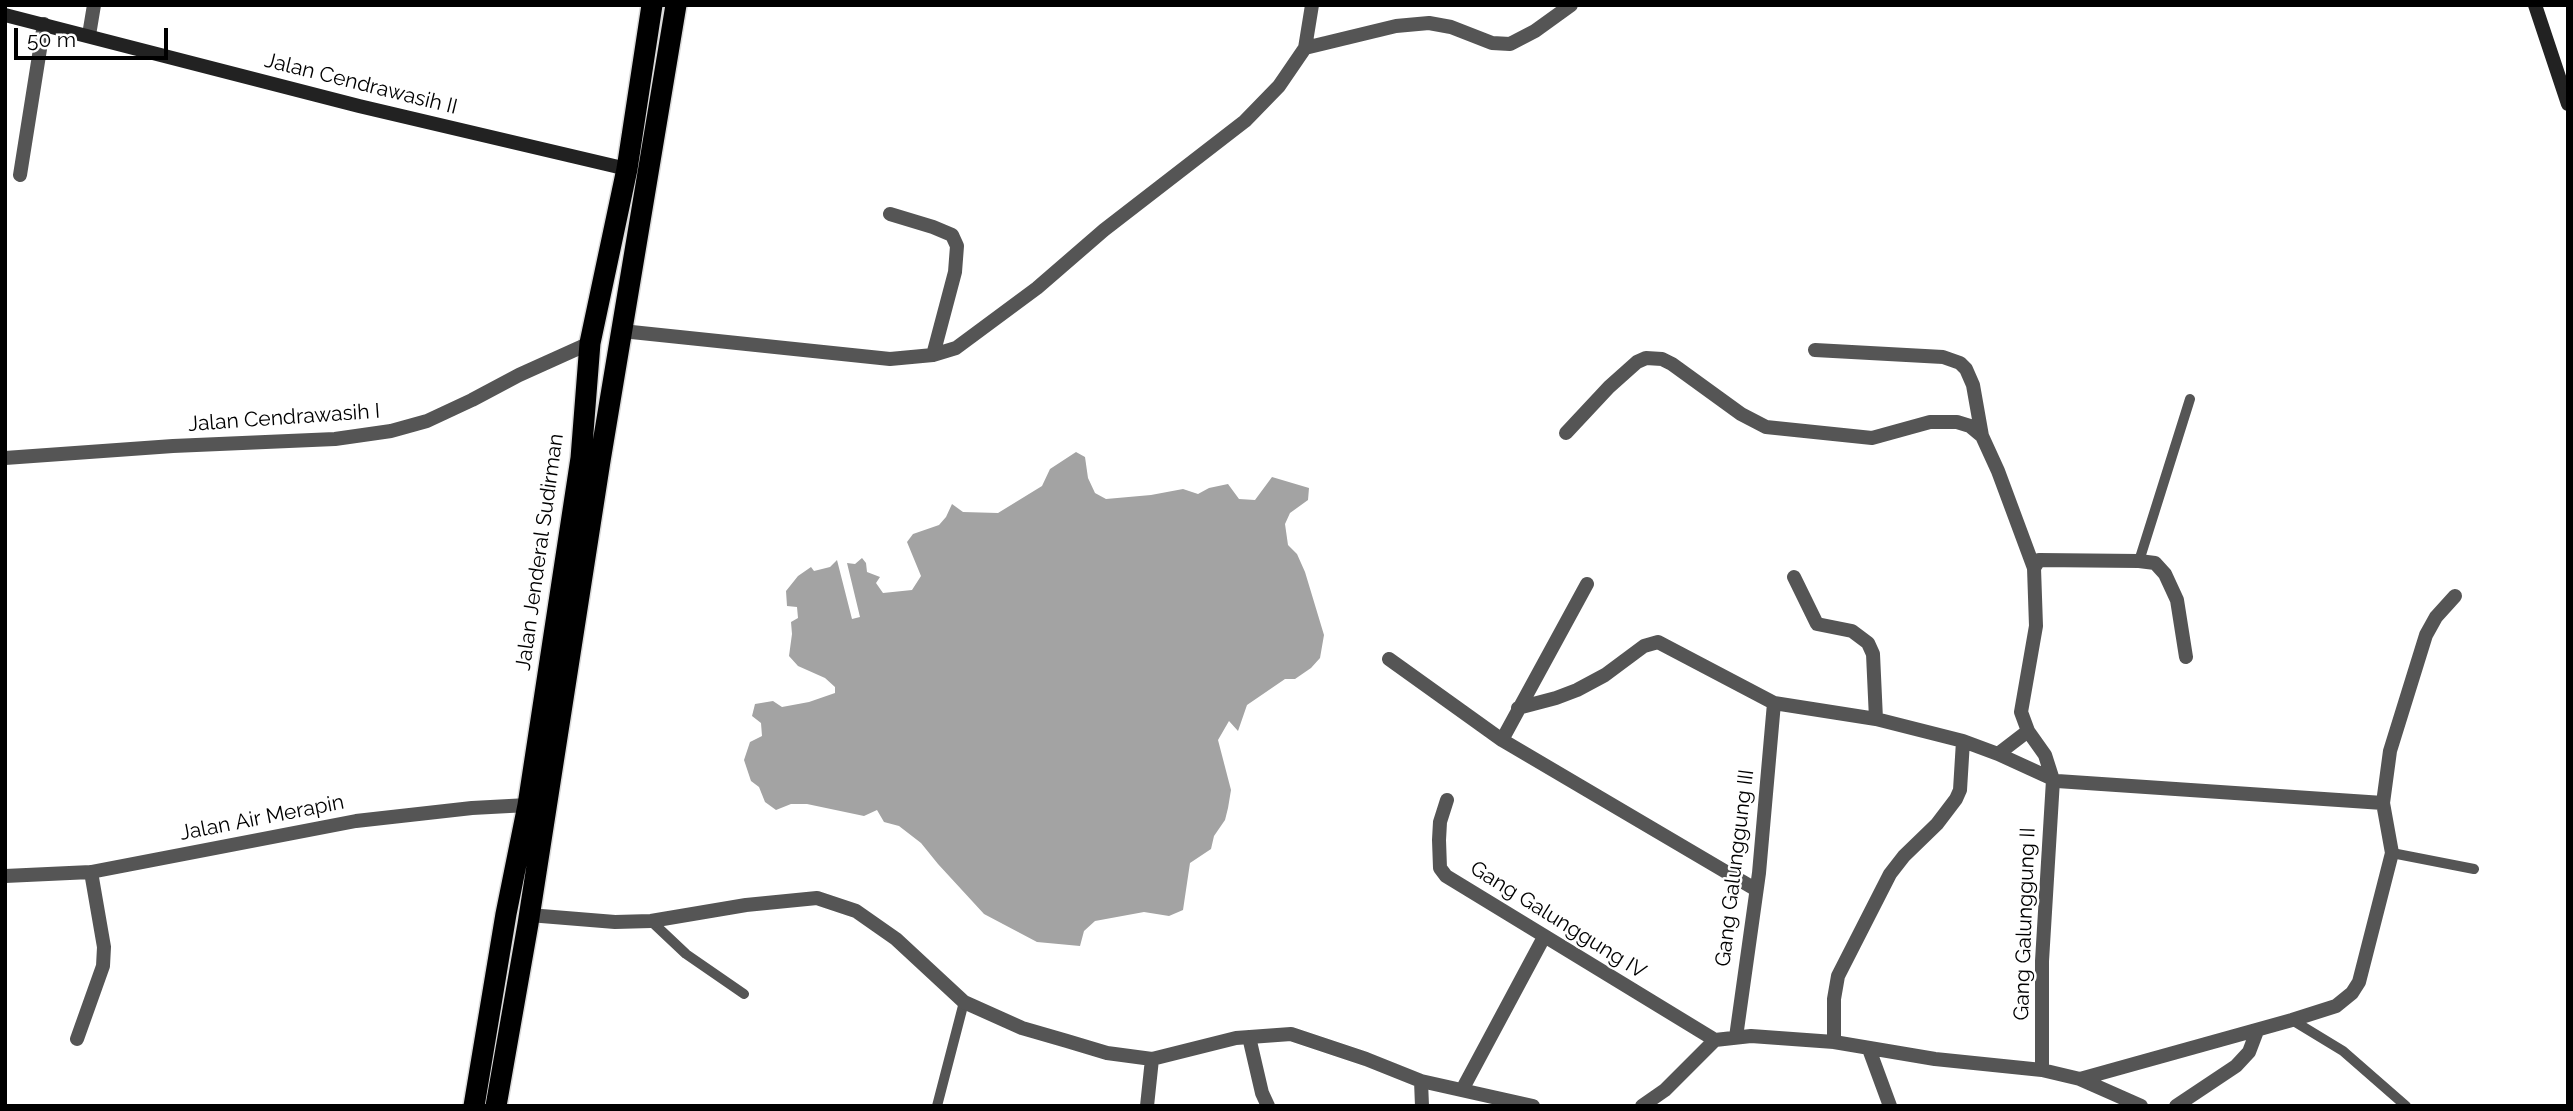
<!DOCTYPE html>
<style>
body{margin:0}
#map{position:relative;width:2573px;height:1111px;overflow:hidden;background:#fff;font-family:Raleway,sans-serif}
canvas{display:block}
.frame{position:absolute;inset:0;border:7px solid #000;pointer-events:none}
.scale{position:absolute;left:14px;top:28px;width:154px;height:32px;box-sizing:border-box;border:4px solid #000;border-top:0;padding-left:9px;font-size:21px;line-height:24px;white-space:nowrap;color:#000;-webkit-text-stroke:5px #fff;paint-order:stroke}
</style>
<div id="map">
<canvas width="2573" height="1111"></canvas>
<div class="frame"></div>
<div class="scale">50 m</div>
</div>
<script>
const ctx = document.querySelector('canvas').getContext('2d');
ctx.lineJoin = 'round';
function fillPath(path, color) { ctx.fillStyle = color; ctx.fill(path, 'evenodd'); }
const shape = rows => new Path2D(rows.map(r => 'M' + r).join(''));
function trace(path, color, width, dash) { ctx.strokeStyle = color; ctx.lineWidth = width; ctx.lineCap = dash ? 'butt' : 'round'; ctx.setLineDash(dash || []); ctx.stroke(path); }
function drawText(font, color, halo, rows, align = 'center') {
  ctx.font = font + ' Raleway,sans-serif'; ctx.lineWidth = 5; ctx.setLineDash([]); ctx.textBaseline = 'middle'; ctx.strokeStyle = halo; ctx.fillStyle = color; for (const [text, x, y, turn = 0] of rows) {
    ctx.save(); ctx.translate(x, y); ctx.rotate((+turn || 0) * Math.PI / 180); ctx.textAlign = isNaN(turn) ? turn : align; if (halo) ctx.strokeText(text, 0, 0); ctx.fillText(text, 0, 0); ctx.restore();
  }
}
const water = shape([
 [1076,452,1085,457,1088,478,1095,493,1106,499,1151,495,1183,489,1198,494,1209,488,1228,484,1239,499,1255,500,1272,477,1309,488,1308,500,1290,513,1285,524,1288,545,1297,554,1305,572,1324,635,1320,658,1311,668,1295,679,1285,679,1247,705,1238,731,1229,721,1218,740,1231,790,1228,808,1225,820,1214,836,1211,849,1190,863,1183,910,1169,916,1144,912,1095,921,1084,931,1080,946,1037,942,984,914,938,864,921,843,899,826,884,822,877,810,864,816,807,804,791,804,776,810,765,802,759,787,751,781,744,760,750,742,762,736,761,723,752,716,755,704,773,701,782,707,809,702,835,693,835,687,825,678,798,666,789,656,792,634,791,622,798,618,797,607,787,606,786,591,798,576,811,567,814,571,830,567,837,560,852,619,860,617,847,563,855,564,862,558,866,563,867,572,880,577,876,583,883,593,912,590,921,576,907,542,913,534,939,525,946,517,952,504,963,512,998,513,1042,486,1050,469]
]);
const lane = shape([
 [2139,561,2190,399],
 [2392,853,2474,869],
 [651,921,686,954,744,994],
 [2292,1020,2343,1051,2406,1106],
 [937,1106,964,1002]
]);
const street = shape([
 [89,35,94,5],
 [1305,48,1396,26,1429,23,1451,27,1492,43,1510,44,1535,31,1571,5],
 [20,175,44,24],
 [890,214,933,227,952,235,957,246,955,272,933,355],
 [622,331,890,359,933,355,956,348,1037,288,1104,230,1245,121,1279,86,1305,48,1312,5],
 [1815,350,1943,357,1960,363,1966,369,1973,385,1982,436],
 [1566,433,1609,387,1637,362,1646,358,1662,359,1672,364,1741,414,1766,427,1872,438,1930,422,1957,422,1970,426,1982,436,1998,471,2034,568],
 [5,458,173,446,335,439,391,431,427,421,472,400,519,375,590,343],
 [1794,577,1817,624,1852,631,1868,643,1873,654,1876,719],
 [1389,659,1502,740,1755,889],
 [1518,708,1556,698,1577,690,1605,675,1644,646,1658,642,1774,703,1876,719,1963,741,1998,754,2057,781,2383,803],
 [2028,731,2045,755,2053,780,2042,961,2042,1070],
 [1502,740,1587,584],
 [1998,754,2028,731,2021,712,2036,626,2034,568,2039,560,2139,561,2155,563,2165,574,2177,600,2186,657],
 [1447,800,1440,822,1439,840,1440,868,1446,876,1715,1040],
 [5,876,91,872,356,821,472,808,528,805],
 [529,915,615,922,651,921,746,905,817,898,856,911,896,939,964,1002,1022,1028,1067,1041,1107,1053,1152,1059,1236,1038,1291,1034,1366,1059,1421,1081,1533,1106],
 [1249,1037,1262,1093,1268,1106],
 [1736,1037,1759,873,1774,703],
 [77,1039,103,966,104,947,91,872],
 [1834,1042,1834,999,1838,976,1890,874,1904,856,1937,824,1956,799,1960,790,1963,741],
 [1869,1049,1890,1106],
 [2080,1079,2292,1020,2336,1006,2352,993,2359,982,2392,853,2383,803,2390,751,2426,635,2436,617,2455,596],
 [1421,1081,1422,1106],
 [1462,1090,1544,937],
 [1147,1106,1152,1059],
 [1642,1106,1665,1090,1715,1040,1751,1036,1834,1042,1935,1059,2042,1070,2080,1079,2141,1106],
 [2176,1106,2236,1066,2249,1052,2257,1031]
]);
const secondary = shape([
 [2535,5,2568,104],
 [5,15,359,106,627,169]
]);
const highway = shape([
 [474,1106,506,914,528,805,581,458,590,343,627,169,652,5],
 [496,1106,528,924,600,461,676,5]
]);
const streetNames = [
 ["Jalan Cendrawasih II",361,84,14],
 ["Jalan Cendrawasih I",284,418,-4],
 ["Jalan Jenderal Sudirman",540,552,-82],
 ["Jalan Air Merapin",262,818,-11],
 ["Gang Galunggung III",1735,868,-83],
 ["Gang Galunggung IV",1558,920,32],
 ["Gang Galunggung II",2025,924,-88]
];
fillPath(water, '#a3a3a3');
trace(highway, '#dbdbdb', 24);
trace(lane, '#555', 10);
trace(street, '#555', 14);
trace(secondary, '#222', 14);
trace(highway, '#000', 21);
drawText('21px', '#000', '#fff', streetNames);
</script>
